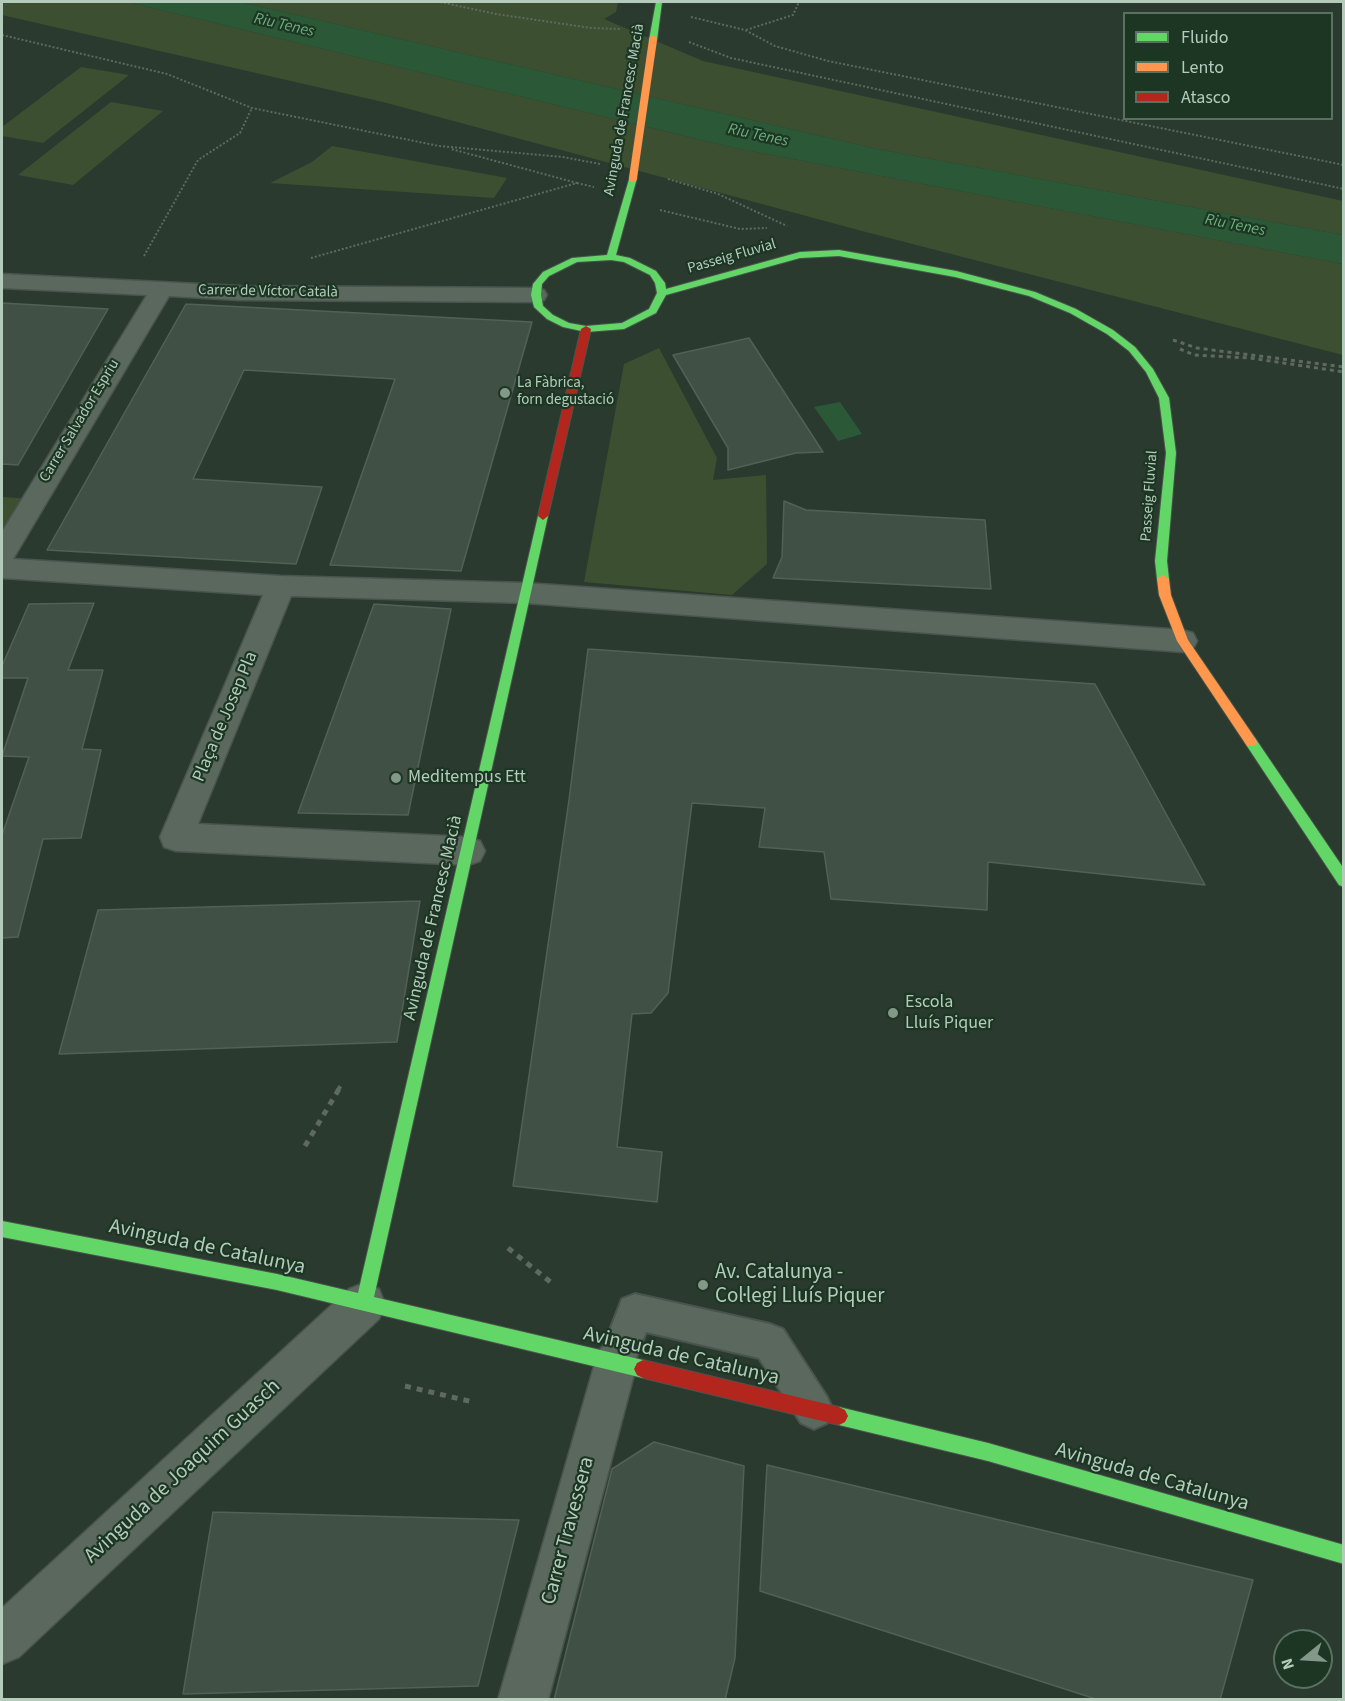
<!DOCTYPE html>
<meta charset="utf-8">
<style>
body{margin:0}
#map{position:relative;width:1345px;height:1701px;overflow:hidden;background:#2a3a2e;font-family:"Source Sans 3",sans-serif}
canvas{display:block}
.frame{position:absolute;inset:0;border:3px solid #b4cbbb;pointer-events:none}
.legend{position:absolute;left:1123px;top:12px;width:210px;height:108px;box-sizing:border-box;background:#1c3623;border:2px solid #597260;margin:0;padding:8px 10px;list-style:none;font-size:18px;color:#b4cbbb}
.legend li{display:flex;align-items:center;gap:12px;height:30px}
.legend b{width:30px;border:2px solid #597260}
.north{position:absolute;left:1273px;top:1629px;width:60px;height:60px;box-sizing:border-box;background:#1c3623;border:2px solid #597260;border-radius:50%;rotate:252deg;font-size:16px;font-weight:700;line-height:24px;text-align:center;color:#b4cbbb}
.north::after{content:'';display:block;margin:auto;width:21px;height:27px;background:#84988a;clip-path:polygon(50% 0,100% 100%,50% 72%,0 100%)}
</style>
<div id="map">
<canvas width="1345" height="1701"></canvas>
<div class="frame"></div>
<ul class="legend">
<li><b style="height:8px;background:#63d668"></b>Fluido</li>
<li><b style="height:8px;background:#ff974d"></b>Lento</li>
<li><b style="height:8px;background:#b3261e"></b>Atasco</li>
</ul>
<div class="north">N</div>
</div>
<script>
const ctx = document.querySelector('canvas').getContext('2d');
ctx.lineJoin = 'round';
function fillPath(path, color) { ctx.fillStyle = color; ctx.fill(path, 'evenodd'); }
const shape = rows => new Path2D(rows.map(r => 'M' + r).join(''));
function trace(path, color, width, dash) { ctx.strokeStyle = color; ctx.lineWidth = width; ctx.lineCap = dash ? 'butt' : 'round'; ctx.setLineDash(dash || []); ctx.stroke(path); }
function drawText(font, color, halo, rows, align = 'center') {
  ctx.font = font + ' "Source Sans 3",sans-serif'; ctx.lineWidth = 4.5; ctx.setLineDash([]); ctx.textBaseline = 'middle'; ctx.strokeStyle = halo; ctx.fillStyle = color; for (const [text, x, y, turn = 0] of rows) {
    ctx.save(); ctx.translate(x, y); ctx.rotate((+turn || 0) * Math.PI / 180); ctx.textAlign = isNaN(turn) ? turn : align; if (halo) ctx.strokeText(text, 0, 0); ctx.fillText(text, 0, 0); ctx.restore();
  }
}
const green = shape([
 [2,2,128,2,735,148,1343,264,1343,355,862,231,383,102,2,15],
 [240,2,618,2,616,12,604,19,703,61,1343,201,1343,235,877,149],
 [81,67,129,75,43,143,2,136,2,127],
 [111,102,163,111,73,185,18,175],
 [332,146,507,178,494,198,270,183,312,162],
 [659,348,717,458,713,480,766,475,767,564,732,595,584,582,624,364],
 [2,497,33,499,2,554]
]);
const water = shape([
 [128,2,240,2,877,149,1343,235,1343,264,735,148],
 [840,402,862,434,838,441,814,407]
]);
const building = shape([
 [2,303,108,309,18,465,2,464,2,303],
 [186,304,532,322,461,571,330,565,395,379,244,370,193,479,322,487,296,564,47,550,186,304],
 [749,338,823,452,796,453,728,470,728,448,673,355,749,338],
 [784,501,806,510,985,520,991,589,773,578,782,557,784,501],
 [94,603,68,670,103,670,82,749,101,750,81,838,43,839,18,937,2,938,2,835,29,757,2,756,28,678,2,678,2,666,29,604,94,603],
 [374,604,451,609,408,815,298,813,374,604],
 [588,649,1095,684,1205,885,988,862,987,910,831,899,824,852,759,847,765,808,692,803,668,993,651,1013,632,1014,617,1147,662,1152,657,1202,513,1186,569,800,588,649],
 [420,901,397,1042,59,1054,98,910,420,901],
 [654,1442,744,1466,735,1658,725,1700,554,1700,612,1469,654,1442],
 [767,1465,1253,1580,1220,1700,1099,1700,760,1591,767,1465],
 [213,1512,519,1520,478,1686,183,1694,213,1512]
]);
const pathFar3 = shape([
 [440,2,496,14,591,28,620,29],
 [691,17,745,30,775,46,828,61,1344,165],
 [746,30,793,15,799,2],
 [2,35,167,74,252,108,439,146,563,157,600,164],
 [689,42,731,58,1344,189],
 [668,179,718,194,787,226],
 [577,183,594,187],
 [660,210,740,229,767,228],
 [144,256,198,160,240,133,252,108],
 [311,258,577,183,451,149]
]);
const pathFar2 = shape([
 [1173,340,1197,348,1344,367],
 [1180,349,1194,355,1250,358,1344,372]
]);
const pathFar1 = shape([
 [338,1090,341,1085]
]);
const path = shape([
 [305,1146,339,1089],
 [508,1248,553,1284],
 [405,1386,473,1402]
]);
const lane = shape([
 [635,1294,770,1324,783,1329,827,1397,833,1410,827,1423,814,1429,801,1423,759,1358,646,1332,629,1376,616,1382,603,1376,597,1363,617,1312,622,1299,635,1294]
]);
const street = shape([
 [2,274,240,286,536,288,544,290,547,295,544,300,536,302,240,300,169,296,13,559,281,576,526,583,1183,630,1193,633,1197,641,1193,649,1183,652,526,603,291,596,198,824,468,837,480,841,485,851,480,861,468,865,176,851,164,847,160,837,263,595,2,578,2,532,147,295,2,288,2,274],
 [364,1283,379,1289,385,1304,379,1319,19,1657,2,1664,2,1608,349,1289,364,1283],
 [616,1342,631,1348,637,1363,548,1700,498,1700,595,1363,601,1348,616,1342]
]);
const fast = shape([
 [656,2,662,2,657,40,653,42,649,40,656,2],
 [630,176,637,178,616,255,630,258,656,271,665,283,666,289,800,252,839,250,956,271,1035,292,1076,309,1113,330,1135,347,1153,369,1169,398,1176,453,1167,561,1169,579,1167,582,1159,582,1157,579,1155,561,1166,453,1159,398,1146,372,1129,351,1107,334,1070,313,1029,296,955,277,839,256,800,258,666,295,656,313,624,329,586,332,563,327,547,319,534,307,531,295,533,284,543,272,572,258,607,255,630,176],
 [611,260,624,262,650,275,655,283,657,293,649,309,622,323,586,326,569,323,553,315,543,306,541,295,542,284,549,276,577,262,611,260],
 [543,512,548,516,374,1297,643,1360,649,1363,652,1369,649,1375,643,1378,277,1290,2,1237,2,1221,277,1274,358,1293,538,516,543,512],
 [1251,737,1255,738,1344,869,1344,887,1339,885,1247,746,1245,742,1251,737],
 [839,1407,988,1443,1344,1545,1344,1564,988,1461,839,1425,833,1422,830,1416,833,1410,839,1407]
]);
const slow = shape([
 [1163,575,1169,579,1171,595,1188,640,1255,738,1257,742,1255,746,1247,746,1177,641,1159,595,1157,579,1163,575]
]);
const jam = shape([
 [586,326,591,329,548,516,543,520,538,516,581,329,586,326],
 [643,1360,839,1407,845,1410,848,1416,845,1422,839,1425,643,1378,637,1375,634,1369,637,1363,643,1360]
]);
const slowBridge = shape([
 [633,178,653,40]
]);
const markers = [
 [505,393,6,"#84988a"],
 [396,778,6,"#84988a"],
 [893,1013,6,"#84988a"],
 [703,1285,6,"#84988a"]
];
const farStreetnames = [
 ["Avinguda de Francesc Macià",625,110,-80],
 ["Passeig Fluvial",732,257,-16],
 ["Carrer de Víctor Català",268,292,1],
 ["Carrer Salvador Espriu",80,421,-59],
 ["Passeig Fluvial",1150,496,-86]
];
const farPoinames = [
 ["La Fàbrica,",517,384],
 ["forn degustació",517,401]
];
const farWaternames = [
 ["Riu Tenes",284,26,13],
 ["Riu Tenes",758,136,12],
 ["Riu Tenes",1235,226,11]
];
const streetNames = [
 ["Plaça de Josep Pla",226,717,-67],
 ["Avinguda de Francesc Macià",434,918,-77]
];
const poiNames = [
 ["Meditempus Ett",408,778],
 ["Escola",905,1003],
 ["Lluís Piquer",905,1024]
];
const nearStreetnames = [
 ["Avinguda de Catalunya",207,1248,12],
 ["Avinguda de Catalunya",681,1357,13],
 ["Avinguda de Joaquim Guasch",183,1472,-43],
 ["Avinguda de Catalunya",1152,1478,16],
 ["Carrer Travessera",569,1531,-75]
];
const nearPoinames = [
 ["Av. Catalunya -",715,1273],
 ["Col·legi Lluís Piquer",715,1297]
];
fillPath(green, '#3d4f31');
fillPath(water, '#2b5937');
fillPath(building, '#415045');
trace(building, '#526156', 1.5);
trace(lane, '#48544c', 4);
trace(street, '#48544c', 3);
trace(fast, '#48544c', 2);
trace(slow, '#48544c', 2);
trace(jam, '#48544c', 2);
trace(pathFar3, '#5e6960', 2, [2, 2]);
trace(pathFar2, '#5e6960', 3, [4, 4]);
trace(pathFar1, '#5e6960', 4, [4.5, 4.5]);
trace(path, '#5e6960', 5, [6, 6]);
fillPath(lane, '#5a685e');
fillPath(street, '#5a685e');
fillPath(fast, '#63d668');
fillPath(slow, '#ff974d');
fillPath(jam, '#b3261e');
trace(slowBridge, '#48544c', 9, []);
trace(slowBridge, '#ff974d', 8);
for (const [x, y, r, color] of markers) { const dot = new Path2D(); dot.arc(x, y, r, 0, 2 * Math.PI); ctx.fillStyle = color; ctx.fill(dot); trace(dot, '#1c3623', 2); }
drawText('15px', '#b4cbbb', '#1c3623', farStreetnames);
drawText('15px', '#b4cbbb', '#1c3623', farPoinames, 'left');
drawText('italic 16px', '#6aad7b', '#1c3623', farWaternames);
drawText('18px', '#b4cbbb', '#1c3623', streetNames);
drawText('18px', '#b4cbbb', '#1c3623', poiNames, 'left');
drawText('21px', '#b4cbbb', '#1c3623', nearStreetnames);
drawText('21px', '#b4cbbb', '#1c3623', nearPoinames, 'left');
</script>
